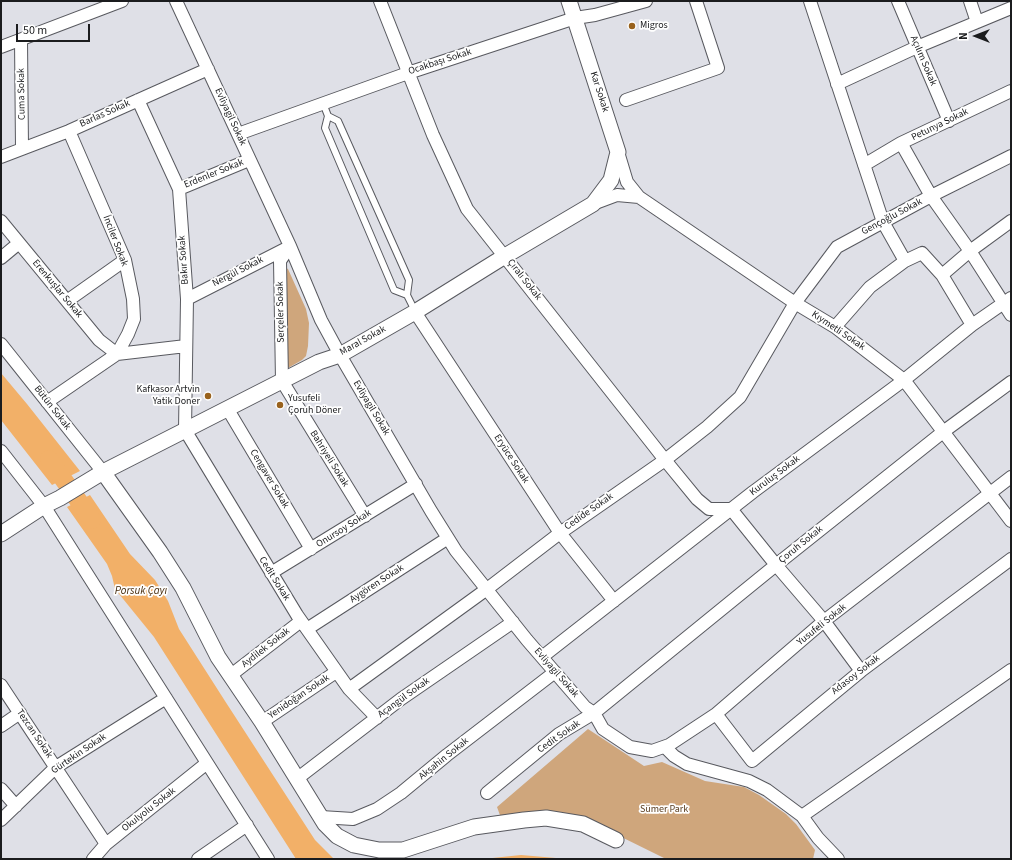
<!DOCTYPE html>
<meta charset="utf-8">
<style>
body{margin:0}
#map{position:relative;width:1012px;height:860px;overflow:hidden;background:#dfe0e7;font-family:"Source Sans 3",sans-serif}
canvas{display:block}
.frame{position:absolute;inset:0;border:2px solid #1b1c1e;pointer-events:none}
.north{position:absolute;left:956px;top:16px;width:40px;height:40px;-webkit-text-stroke:3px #fff;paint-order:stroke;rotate:270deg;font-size:11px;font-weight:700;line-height:16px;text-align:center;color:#1b1c1e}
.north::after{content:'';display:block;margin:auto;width:14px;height:18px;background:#1b1c1e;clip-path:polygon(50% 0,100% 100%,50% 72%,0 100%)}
.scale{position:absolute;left:16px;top:24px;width:74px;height:18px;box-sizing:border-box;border:2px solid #1b1c1e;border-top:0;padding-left:5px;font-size:12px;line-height:14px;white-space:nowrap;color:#1b1c1e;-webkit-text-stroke:3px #fff;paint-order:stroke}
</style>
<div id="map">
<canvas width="1012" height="860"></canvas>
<div class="frame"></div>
<div class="north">N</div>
<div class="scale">50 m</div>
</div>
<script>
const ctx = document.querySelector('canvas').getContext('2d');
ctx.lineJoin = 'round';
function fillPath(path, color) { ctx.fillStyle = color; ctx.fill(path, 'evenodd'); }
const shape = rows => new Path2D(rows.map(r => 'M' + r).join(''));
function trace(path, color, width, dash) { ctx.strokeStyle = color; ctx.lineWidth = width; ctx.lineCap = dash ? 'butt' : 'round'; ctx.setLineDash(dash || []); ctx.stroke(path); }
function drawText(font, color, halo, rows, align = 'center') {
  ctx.font = font + ' "Source Sans 3",sans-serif'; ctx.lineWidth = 3.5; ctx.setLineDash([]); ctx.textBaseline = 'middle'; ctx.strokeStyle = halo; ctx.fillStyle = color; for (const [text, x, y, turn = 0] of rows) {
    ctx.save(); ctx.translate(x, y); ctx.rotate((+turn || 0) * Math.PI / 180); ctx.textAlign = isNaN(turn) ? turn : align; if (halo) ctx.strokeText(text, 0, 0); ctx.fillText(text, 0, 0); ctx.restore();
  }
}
const green = shape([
 [286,268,288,269,306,309,309,323,308,346,306,356,302,360,288,368,285,269],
 [588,729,644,766,662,762,705,781,744,787,759,795,786,814,796,824,815,850,813,859,666,859,595,824,501,818,497,807]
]);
const water = shape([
 [1,373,27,404,80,471,52,485,1,420],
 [90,495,130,554,155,580,168,601,179,629,225,701,315,840,334,859,296,859,154,637,115,589,112,576,107,564,67,507],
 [521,855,556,858,563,859,483,859]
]);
const river = shape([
 [49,459,92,520]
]);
const service = shape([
 [323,103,328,116,325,128,394,290,407,295],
 [328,116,338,121,409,280,407,295,415,311]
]);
const minor = shape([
 [176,1,290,246,321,320,340,355,431,511,456,551,527,640,585,707,594,713,603,729,630,747,652,751,669,745,716,714,824,621,1011,477],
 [380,1,433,135,467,209,665,460,697,499,709,509,731,509],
 [810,1,883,222,905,261,870,287,835,327],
 [898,1,949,121],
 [970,1,977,22],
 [21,40,22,148],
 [1,47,122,1],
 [837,84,917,47,1011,8],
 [1011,91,901,143,931,196,970,251,1011,315],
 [138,100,179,189,187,299,185,430,297,615,349,689,377,718],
 [626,100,718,68,696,1],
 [69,131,125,260,133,299,134,319,128,334,117,354],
 [238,134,408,73,575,18,595,15,646,1],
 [618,152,627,182,639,197,795,303,835,327,904,380,1011,521],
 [1,157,69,131,208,69],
 [864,165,901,143],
 [179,189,249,160],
 [593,204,617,195,639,197],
 [1,221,99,340,117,354],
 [290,246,280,261,282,381,365,516],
 [1,258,19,243],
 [905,261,922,253,942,275,972,325],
 [942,275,970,251,1011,221],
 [187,299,289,247],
 [67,301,125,260],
 [415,312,560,533,614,601],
 [1,344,103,472],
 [47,402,117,354,186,346],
 [227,408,311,549],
 [1,451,44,506,268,859],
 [731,509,776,565,824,621,861,671],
 [271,573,416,484],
 [307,629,448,538],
 [542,657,753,492,904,380,972,325,1011,298],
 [231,675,301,621],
 [1,685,106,844],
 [349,689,487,589,560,533,665,460,707,427,740,397,795,303,837,247,931,196,1011,156],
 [716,714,752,761,861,671,1011,559],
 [262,722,336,672],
 [1,726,20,713],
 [665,747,674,756,687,764,749,781,767,790,802,816,818,838,838,859],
 [298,778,401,699,513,622],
 [1,789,16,806],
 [487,793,559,734,594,713,776,565,943,432,1011,382],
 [802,816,1011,670],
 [321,817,353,819,377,809,401,793,447,755,555,672],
 [1,820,56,767,166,698],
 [93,859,106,844,207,763],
 [198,859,247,825]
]);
const tertiary = shape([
 [103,472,160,552,183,588,218,657,262,722,325,824,337,836,354,845,379,850,403,850,474,827,524,820,546,818,583,824,616,840],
 [1,534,44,506,60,498,103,472,319,362,340,355,415,312,505,256,593,204,611,180,618,152,569,1]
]);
const markers = [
 [632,26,4,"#99621d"],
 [208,396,4,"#99621d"],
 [280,405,4,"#99621d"]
];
const poiNames = [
 ["Migros",640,26],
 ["Kafkasor Artvin",200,390,"right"],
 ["Yatik Doner",200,402,"right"],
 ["Yusufeli",288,399],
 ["Çoruh Döner",288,411]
];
const streetNames = [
 ["Açılım Sokak",923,61,67],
 ["Ocakbaşı Sokak",440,62,-18],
 ["Kar Sokak",599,92,72],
 ["Cuma Sokak",22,94,-91],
 ["Barlas Sokak",105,114,-24],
 ["Evliyagil Sokak",230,117,65],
 ["Petunya Sokak",940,125,-26],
 ["Erdenler Sokak",214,174,-22],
 ["Gençoğlu Sokak",892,217,-28],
 ["İnciler Sokak",115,241,69],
 ["Bakır Sokak",184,260,-94],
 ["Nergül Sokak",238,272,-27],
 ["Çıralı Sokak",524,280,52],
 ["Erenkuşlar Sokak",57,289,50],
 ["Serçeler Sokak",281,312,-91],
 ["Kıymetli Sokak",838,331,34],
 ["Maral Sokak",363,341,-29],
 ["Bütün Sokak",52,408,52],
 ["Evliyagil Sokak",371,408,59],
 ["Bahriyeli Sokak",329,459,58],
 ["Eryüce Sokak",511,459,57],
 ["Kuruluş Sokak",775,476,-37],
 ["Cengaver Sokak",269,479,59],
 ["Cedide Sokak",589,512,-35],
 ["Onursoy Sokak",344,529,-32],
 ["Çoruh Sokak",801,545,-39],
 ["Cedit Sokak",274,579,58],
 ["Aygören Sokak",377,584,-33],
 ["Yusufeli Sokak",822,625,-39],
 ["Aydilek Sokak",266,648,-38],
 ["Evliyagil Sokak",556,673,49],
 ["Adasoy Sokak",856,675,-38],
 ["Yenidoğan Sokak",299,697,-34],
 ["Açangül Sokak",404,698,-36],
 ["Tezcan Sokak",34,734,56],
 ["Cedit Sokak",559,737,-35],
 ["Gürtekin Sokak",79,754,-34],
 ["Akşahin Sokak",444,759,-39],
 ["Okulyolu Sokak",149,810,-38]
];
const parkNames = [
 ["Sümer Park",664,810]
];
const waterNames = [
 ["Porsuk Çayı",141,592]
];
fillPath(green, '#cfa67c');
fillPath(water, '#f2b068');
trace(river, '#f2b068', 18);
trace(service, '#58595f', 8);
trace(minor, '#58595f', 14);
trace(tertiary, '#58595f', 17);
trace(service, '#fff', 6);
trace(minor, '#fff', 12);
trace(tertiary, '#fff', 15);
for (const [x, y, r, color] of markers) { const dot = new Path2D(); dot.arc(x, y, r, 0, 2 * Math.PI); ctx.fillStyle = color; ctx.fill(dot); trace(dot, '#fff', 1.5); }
drawText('10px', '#1b1c1e', '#fff', poiNames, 'left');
drawText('10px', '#1b1c1e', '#fff', streetNames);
drawText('10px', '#583c1e', '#fff', parkNames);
drawText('italic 11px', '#472c0d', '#fff', waterNames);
</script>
